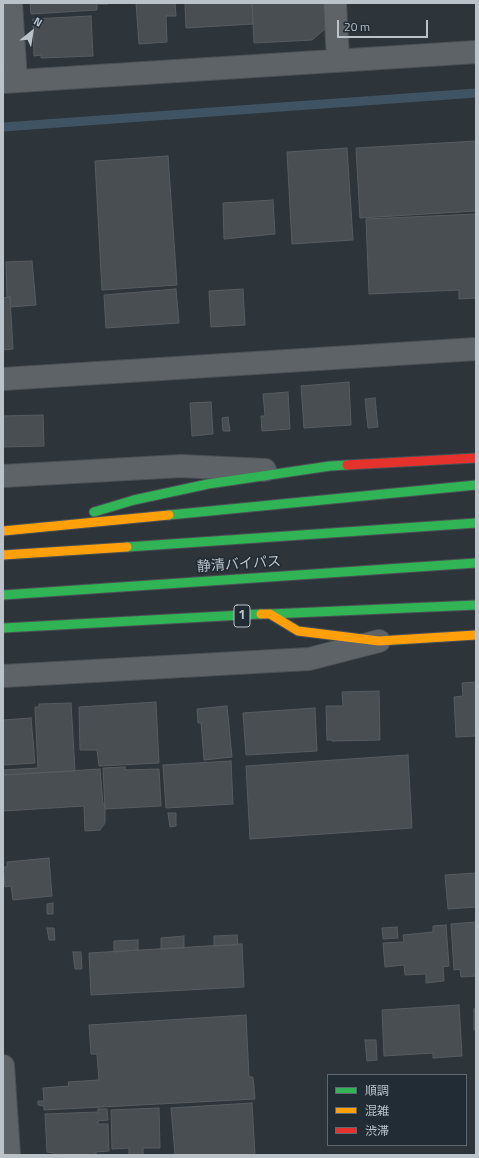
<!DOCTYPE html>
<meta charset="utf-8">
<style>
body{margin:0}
#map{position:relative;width:479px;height:1158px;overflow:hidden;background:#2e353a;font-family:"Titillium Web","Noto Sans JP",sans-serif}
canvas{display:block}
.frame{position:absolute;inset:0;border:4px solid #bac2ca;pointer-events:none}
.legend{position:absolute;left:327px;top:1074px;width:140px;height:72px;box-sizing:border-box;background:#222c34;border:1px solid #5f6870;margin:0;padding:5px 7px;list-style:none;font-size:12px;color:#bac2ca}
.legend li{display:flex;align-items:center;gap:8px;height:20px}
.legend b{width:20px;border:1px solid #5f6870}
.north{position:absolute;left:12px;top:12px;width:40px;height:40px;-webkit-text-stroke:3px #222c34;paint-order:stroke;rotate:30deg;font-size:11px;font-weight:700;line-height:16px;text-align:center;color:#bac2ca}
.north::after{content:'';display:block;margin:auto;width:14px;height:18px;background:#bac2ca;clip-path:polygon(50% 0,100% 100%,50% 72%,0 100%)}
.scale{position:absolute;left:337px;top:20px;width:91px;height:18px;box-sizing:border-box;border:2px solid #bac2ca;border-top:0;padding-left:5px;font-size:12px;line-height:14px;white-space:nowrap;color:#bac2ca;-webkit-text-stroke:3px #222c34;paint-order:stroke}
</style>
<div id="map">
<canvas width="479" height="1158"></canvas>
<div class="frame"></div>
<ul class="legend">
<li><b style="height:5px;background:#30b455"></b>順調</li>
<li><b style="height:5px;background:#ff9f0a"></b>混雑</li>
<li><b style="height:5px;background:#e5322d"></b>渋滞</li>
</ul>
<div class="north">N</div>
<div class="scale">20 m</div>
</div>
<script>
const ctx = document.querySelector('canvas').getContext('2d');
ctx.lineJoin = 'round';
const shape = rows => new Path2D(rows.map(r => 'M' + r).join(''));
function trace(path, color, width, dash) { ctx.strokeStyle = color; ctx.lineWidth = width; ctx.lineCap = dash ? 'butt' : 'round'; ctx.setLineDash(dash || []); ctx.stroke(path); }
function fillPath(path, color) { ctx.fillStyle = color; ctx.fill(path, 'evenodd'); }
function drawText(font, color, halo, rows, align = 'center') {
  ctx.font = font + ' "Titillium Web","Noto Sans JP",sans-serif'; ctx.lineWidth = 3.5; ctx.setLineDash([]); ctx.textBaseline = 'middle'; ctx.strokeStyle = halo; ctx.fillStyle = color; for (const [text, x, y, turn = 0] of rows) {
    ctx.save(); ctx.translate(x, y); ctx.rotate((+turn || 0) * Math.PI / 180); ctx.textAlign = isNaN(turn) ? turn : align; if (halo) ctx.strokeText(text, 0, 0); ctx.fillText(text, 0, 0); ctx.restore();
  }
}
const stream = shape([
 [3,127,476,93]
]);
const building = shape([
 [30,3,108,3,108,4,97,4,97,10,31,14,30,3],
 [136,3,175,3,176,16,166,16,167,42,139,44,136,3],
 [185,3,252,3,253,24,186,28,185,3],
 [252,3,324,3,325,29,312,40,254,43,252,3],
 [91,16,93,56,41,58,41,55,34,56,33,19,91,16],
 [476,141,476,211,360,218,356,148,476,141],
 [347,148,353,240,292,244,287,152,347,148],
 [168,156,177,285,102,290,95,161,168,156],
 [273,200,275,234,224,239,223,203,273,200],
 [476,214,476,298,459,299,459,290,369,294,366,219,476,214],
 [32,261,36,305,11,307,10,297,7,297,6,262,32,261],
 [176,289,179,323,106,328,104,295,176,289],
 [243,289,245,325,211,327,209,291,243,289],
 [10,297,13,349,3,350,3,298,10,297],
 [349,382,351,425,304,428,301,386,349,382],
 [288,392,290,429,262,431,261,416,265,416,263,394,288,392],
 [375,398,378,427,368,428,365,399,375,398],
 [211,402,213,434,192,436,190,403,211,402],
 [43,415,44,446,3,447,3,416,43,415],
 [228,417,230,431,223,431,222,418,228,417],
 [476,682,476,736,456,737,454,697,463,696,462,683,476,682],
 [379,691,380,740,332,741,332,740,327,740,326,706,343,706,342,692,379,691],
 [156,702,159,763,99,766,97,750,80,750,79,707,156,702],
 [71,703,75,771,3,775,3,770,38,768,35,707,39,707,39,704,71,703],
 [227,706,232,757,204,760,201,723,198,723,197,709,227,706],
 [315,708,317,751,246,755,243,713,315,708],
 [31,718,35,763,3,765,3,720,31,718],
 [408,755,412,828,250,839,246,766,408,755],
 [231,761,233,804,166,808,163,765,231,761],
 [125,767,125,770,159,769,161,806,105,809,103,768,125,767],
 [100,769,103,804,105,804,105,823,100,830,85,831,84,806,3,811,3,775,100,769],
 [168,813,176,813,176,826,170,827,168,813],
 [49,858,52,896,13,900,11,886,5,887,3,867,7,867,7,862,49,858],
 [476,873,476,907,448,909,445,875,476,873],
 [53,903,53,914,47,914,47,904,53,903],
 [476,922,476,976,461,977,460,969,454,970,451,924,476,922],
 [446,925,449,966,443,967,444,981,426,983,426,974,405,975,404,965,385,967,383,943,404,942,403,935,433,932,433,926,446,925],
 [397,927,398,938,383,939,382,928,397,927],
 [47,928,54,928,55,940,49,940,47,928],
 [237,935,238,945,214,946,214,936,237,935],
 [184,936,184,948,161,949,161,938,184,936],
 [138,940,138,950,114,952,114,941,138,940],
 [242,944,244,987,91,995,89,953,242,944],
 [73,952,81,952,82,969,75,969,73,952],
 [459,1005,462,1056,433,1058,433,1053,384,1056,382,1010,459,1005],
 [474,1009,476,1009,476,1030,474,1030,474,1009],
 [246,1015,249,1077,253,1077,255,1099,44,1110,44,1106,38,1105,38,1101,44,1101,43,1088,69,1086,68,1082,99,1080,97,1054,91,1054,89,1025,246,1015],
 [365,1040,376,1040,377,1060,367,1061,365,1040],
 [252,1103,255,1155,175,1155,171,1108,252,1103],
 [159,1108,160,1148,143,1148,143,1155,129,1155,129,1148,112,1149,111,1110,159,1108],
 [98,1109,107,1109,108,1120,98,1121,98,1124,108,1124,109,1151,96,1152,96,1155,61,1155,61,1154,55,1155,54,1153,47,1152,45,1114,98,1112,98,1109]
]);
const street = shape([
 [11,3,16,81],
 [335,3,338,60],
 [3,82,476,52],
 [3,379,476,349],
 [3,476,181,466,265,470],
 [3,676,309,659,379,641],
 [3,1066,9,1155]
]);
const fast = shape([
 [94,512,134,500,208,484,330,466,347,465],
 [169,515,476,485],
 [127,547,476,523],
 [3,595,476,563],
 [270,614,476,605],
 [3,628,261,614]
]);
const slow = shape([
 [3,531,169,515],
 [3,555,127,547],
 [261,614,270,614,298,631,379,641,476,635]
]);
const jam = shape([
 [347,465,476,458]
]);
const shields = [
 [242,616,16]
];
const shieldNames = [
 ["1",242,616]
];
const streetNames = [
 ["静清バイパス",239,565,-4]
];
trace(stream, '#3f5362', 9);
fillPath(building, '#494e53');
trace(building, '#575c61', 1);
trace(street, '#4c5155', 24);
trace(fast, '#4b5155', 11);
trace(slow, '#4b5155', 11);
trace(jam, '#4b5155', 11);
trace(street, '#5e6368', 22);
trace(fast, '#30b455', 9);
trace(slow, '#ff9f0a', 9);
trace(jam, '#e5322d', 9);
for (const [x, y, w] of shields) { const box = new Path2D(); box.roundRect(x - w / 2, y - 11, w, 22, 3); ctx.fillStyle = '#222c34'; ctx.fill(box); trace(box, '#bac2ca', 1); }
drawText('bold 13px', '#bac2ca', null, shieldNames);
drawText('14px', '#bac2ca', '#222c34', streetNames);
</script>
